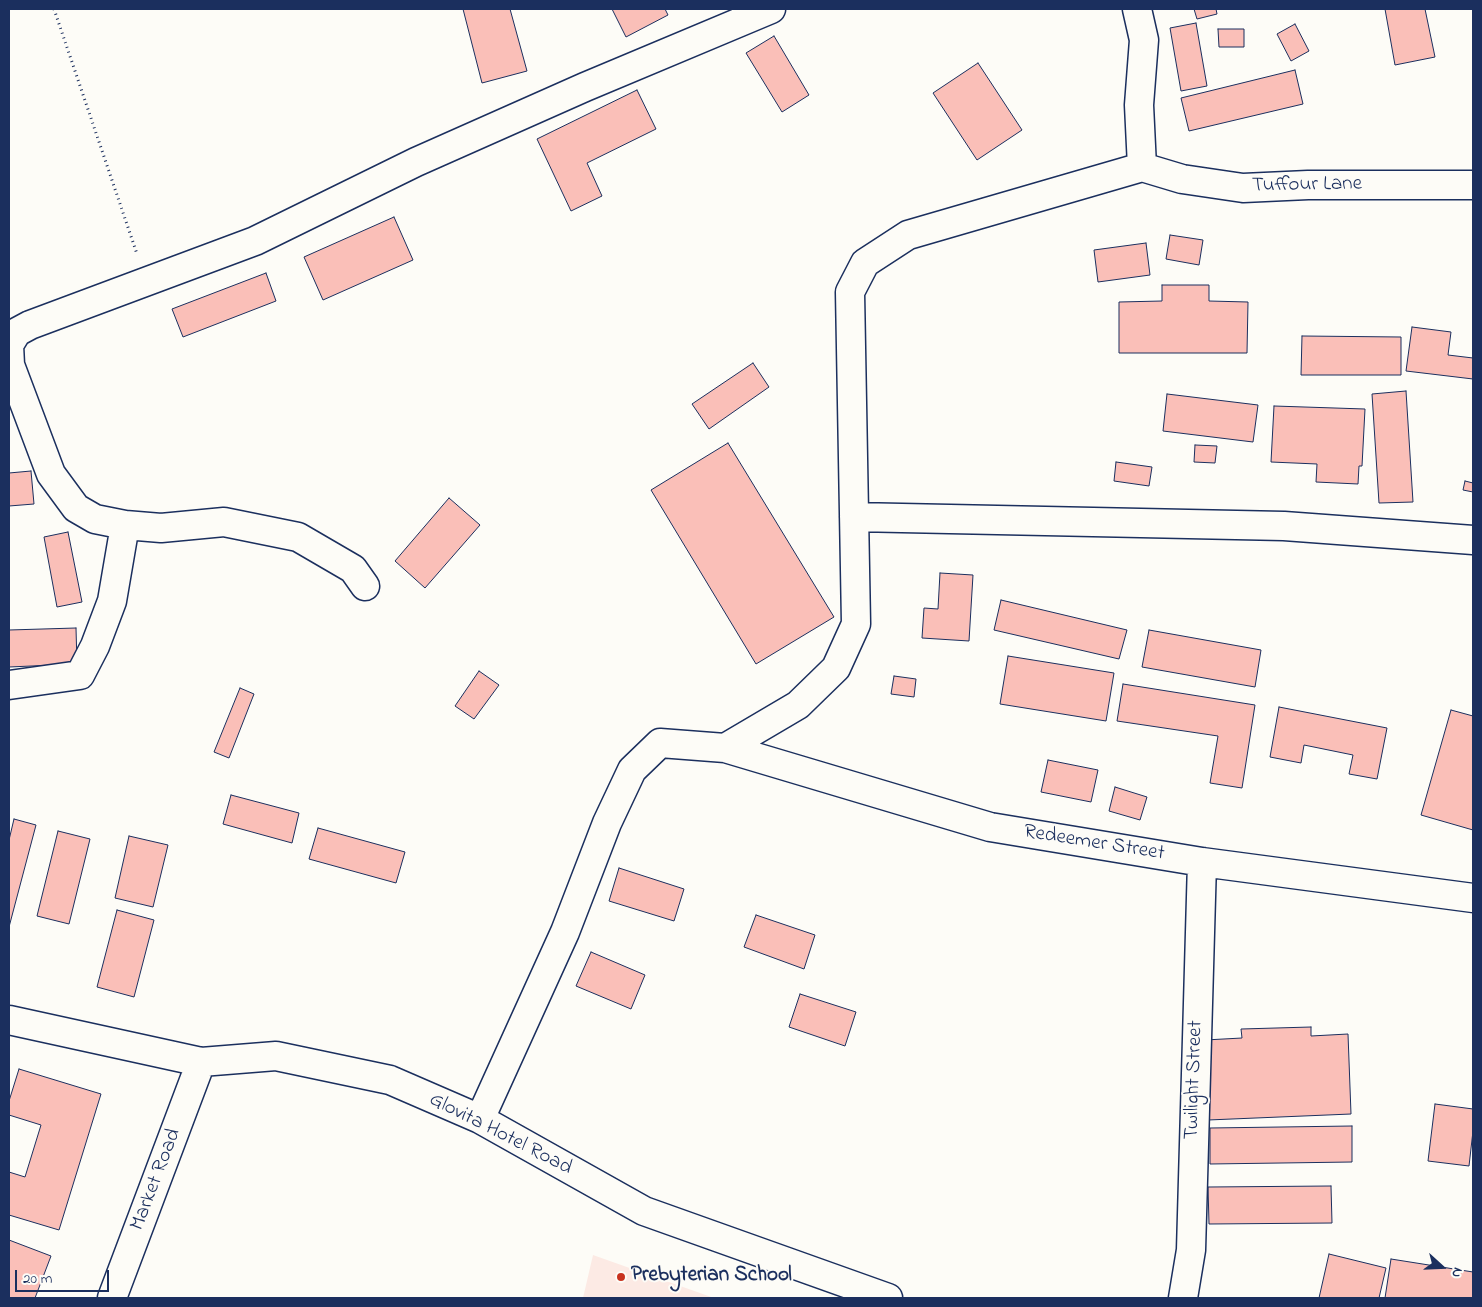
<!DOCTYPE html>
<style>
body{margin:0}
#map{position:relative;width:1482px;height:1307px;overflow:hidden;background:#fdfcf7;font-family:"Indie Flower",sans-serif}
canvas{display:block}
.frame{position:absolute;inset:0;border:10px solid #1b2f5e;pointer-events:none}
.north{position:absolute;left:1417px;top:1242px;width:50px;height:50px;-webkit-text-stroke:4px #fdfcf7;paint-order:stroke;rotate:110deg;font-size:14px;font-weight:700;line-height:20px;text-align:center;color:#1b2f5e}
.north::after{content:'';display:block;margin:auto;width:18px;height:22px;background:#1b2f5e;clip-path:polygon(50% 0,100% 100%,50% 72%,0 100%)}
.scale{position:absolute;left:15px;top:1270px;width:94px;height:22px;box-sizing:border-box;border:2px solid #1b2f5e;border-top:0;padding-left:6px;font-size:15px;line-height:18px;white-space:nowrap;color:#1b2f5e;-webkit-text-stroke:4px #fdfcf7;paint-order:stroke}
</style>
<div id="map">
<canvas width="1482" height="1307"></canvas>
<div class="frame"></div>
<div class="north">N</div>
<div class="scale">20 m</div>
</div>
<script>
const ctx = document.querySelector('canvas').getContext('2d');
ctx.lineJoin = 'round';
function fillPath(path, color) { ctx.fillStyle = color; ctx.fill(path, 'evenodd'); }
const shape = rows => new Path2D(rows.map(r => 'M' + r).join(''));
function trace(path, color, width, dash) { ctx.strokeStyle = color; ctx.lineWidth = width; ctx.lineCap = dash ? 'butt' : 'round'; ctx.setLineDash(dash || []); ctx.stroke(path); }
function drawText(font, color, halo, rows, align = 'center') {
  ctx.font = font + ' "Indie Flower",sans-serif'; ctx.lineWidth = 4; ctx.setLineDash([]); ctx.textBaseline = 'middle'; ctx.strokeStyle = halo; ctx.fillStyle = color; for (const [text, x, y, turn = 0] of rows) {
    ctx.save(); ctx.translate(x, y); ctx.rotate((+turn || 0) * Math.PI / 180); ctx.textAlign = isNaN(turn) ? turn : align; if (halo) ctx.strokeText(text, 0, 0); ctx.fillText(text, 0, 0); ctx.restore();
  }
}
const built = shape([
 [593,1255,714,1298,583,1298]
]);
const building = shape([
 [463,9,510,9,527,71,482,83,463,9],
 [612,9,665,9,668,15,626,37,612,9],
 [1194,9,1216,9,1217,14,1197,19,1194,9],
 [1385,9,1425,9,1435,57,1395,65,1385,9],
 [1196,23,1207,86,1181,91,1170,28,1196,23],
 [1295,24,1309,51,1291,61,1277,34,1295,24],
 [1218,29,1244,29,1244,47,1219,47,1218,29],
 [774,36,809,95,782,112,746,53,774,36],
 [978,63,1022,130,977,160,933,93,978,63],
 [1295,70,1303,104,1189,131,1181,98,1295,70],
 [637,90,656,129,587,163,602,196,571,211,537,139,637,90],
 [394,217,413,260,323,300,304,257,394,217],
 [1170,235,1203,240,1199,265,1166,259,1170,235],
 [1146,243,1150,275,1098,282,1094,250,1146,243],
 [266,273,276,301,183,337,172,309,266,273],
 [1162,285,1209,285,1209,301,1248,302,1247,353,1119,353,1119,302,1162,301,1162,285],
 [1412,327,1451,332,1448,355,1473,358,1473,379,1406,371,1412,327],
 [1302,336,1401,337,1401,375,1301,375,1302,336],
 [753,363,769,387,709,429,692,404,753,363],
 [1406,391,1413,502,1379,503,1372,394,1406,391],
 [1167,394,1258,405,1253,442,1163,431,1167,394],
 [1274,406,1365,409,1362,466,1359,466,1358,484,1316,482,1317,464,1271,462,1274,406],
 [728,443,834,617,756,664,651,490,728,443],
 [1195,445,1217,446,1215,463,1194,462,1195,445],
 [1116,462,1152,467,1149,486,1114,481,1116,462],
 [31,471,34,504,9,506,9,473,31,471],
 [1465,481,1473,483,1473,492,1463,490,1465,481],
 [449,498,480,525,425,588,395,561,449,498],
 [68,532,82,602,57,607,44,537,68,532],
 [940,573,973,575,969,641,922,638,924,608,938,609,940,573],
 [1001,600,1127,630,1119,659,994,630,1001,600],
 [76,628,77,664,9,667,9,630,76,628],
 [1149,630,1261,650,1255,687,1142,667,1149,630],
 [1008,656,1114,673,1106,721,1000,704,1008,656],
 [479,671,499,685,474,719,455,706,479,671],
 [894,676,916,679,914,697,891,694,894,676],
 [1123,684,1255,705,1242,788,1210,783,1218,736,1117,721,1123,684],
 [240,688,254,694,229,758,214,752,240,688],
 [1279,707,1387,728,1377,779,1349,774,1353,755,1304,745,1301,763,1270,757,1279,707],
 [1451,710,1473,716,1473,830,1421,815,1451,710],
 [1048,760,1098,770,1091,802,1041,792,1048,760],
 [1115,787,1147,797,1140,820,1109,811,1115,787],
 [231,795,299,813,292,843,223,824,231,795],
 [14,819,36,825,9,927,9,840,14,819],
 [318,828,405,852,396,883,309,859,318,828],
 [58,831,90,839,69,924,37,916,58,831],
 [129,836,168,845,153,907,115,898,129,836],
 [619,868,684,889,674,921,609,901,619,868],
 [117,910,154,920,134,997,97,987,117,910],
 [756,915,815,935,804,969,744,947,756,915],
 [591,952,645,975,631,1009,576,986,591,952],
 [800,994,856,1012,845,1046,789,1027,800,994],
 [1311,1027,1311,1036,1348,1034,1351,1114,1208,1120,1205,1040,1242,1038,1241,1029,1311,1027],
 [19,1069,101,1094,59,1230,9,1215,9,1172,25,1177,41,1125,9,1115,9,1101,19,1069],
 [1435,1104,1473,1109,1473,1131,1469,1166,1428,1161,1435,1104],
 [1352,1126,1352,1162,1210,1164,1210,1128,1352,1126],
 [1331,1186,1332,1223,1209,1224,1208,1187,1331,1186],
 [9,1240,51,1256,35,1298,9,1298,9,1240],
 [1329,1254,1386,1268,1379,1298,1319,1298,1329,1254],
 [1391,1259,1473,1272,1473,1298,1385,1298,1391,1259]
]);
const path = shape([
 [54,9,137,254]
]);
const street = shape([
 [1137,9,1144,40,1139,105,1142,167],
 [1142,167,1182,179,1243,188,1308,185,1473,185],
 [854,517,1284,526,1473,540],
 [365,586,353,569,298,537,224,522,161,528,125,525,95,519,76,508,51,474,10,365,9,345,17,332,30,325,255,241,416,162,585,87,771,9],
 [9,685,80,675,95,646,112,601,125,525],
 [725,748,990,827,1202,862,1473,898],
 [9,1020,201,1062,276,1056,390,1080,480,1119,644,1211,888,1298],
 [480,1119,565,932,607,823,632,770,660,743,725,748,798,705,836,668,856,624,850,292,865,263,908,235,1142,167],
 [112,1298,201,1062],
 [1183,1298,1191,1250,1202,862]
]);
const markers = [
 [621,1277,5,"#c8321e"]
];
const streetNames = [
 ["Tuffour Lane",1307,186,-1],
 ["Redeemer Street",1094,844,9],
 ["Twilight Street",1195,1080,-88],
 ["Glovita Hotel Road",500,1135,27],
 ["Market Road",157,1180,-69]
];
const poiNames = [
 ["Prebyterian School",631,1277]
];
fillPath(built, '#fceae4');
fillPath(building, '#fabfb8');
trace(building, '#1b2f5e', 1);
trace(street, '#1b2f5e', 31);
trace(path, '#1b2f5e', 3, [1, 4]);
trace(street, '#fdfcf7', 28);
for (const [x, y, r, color] of markers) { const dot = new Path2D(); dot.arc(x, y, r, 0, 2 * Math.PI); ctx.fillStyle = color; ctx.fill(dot); trace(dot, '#fdfcf7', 2); }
drawText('21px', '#1b2f5e', '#fdfcf7', streetNames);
drawText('bold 21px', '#1b2f5e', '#fdfcf7', poiNames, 'left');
</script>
